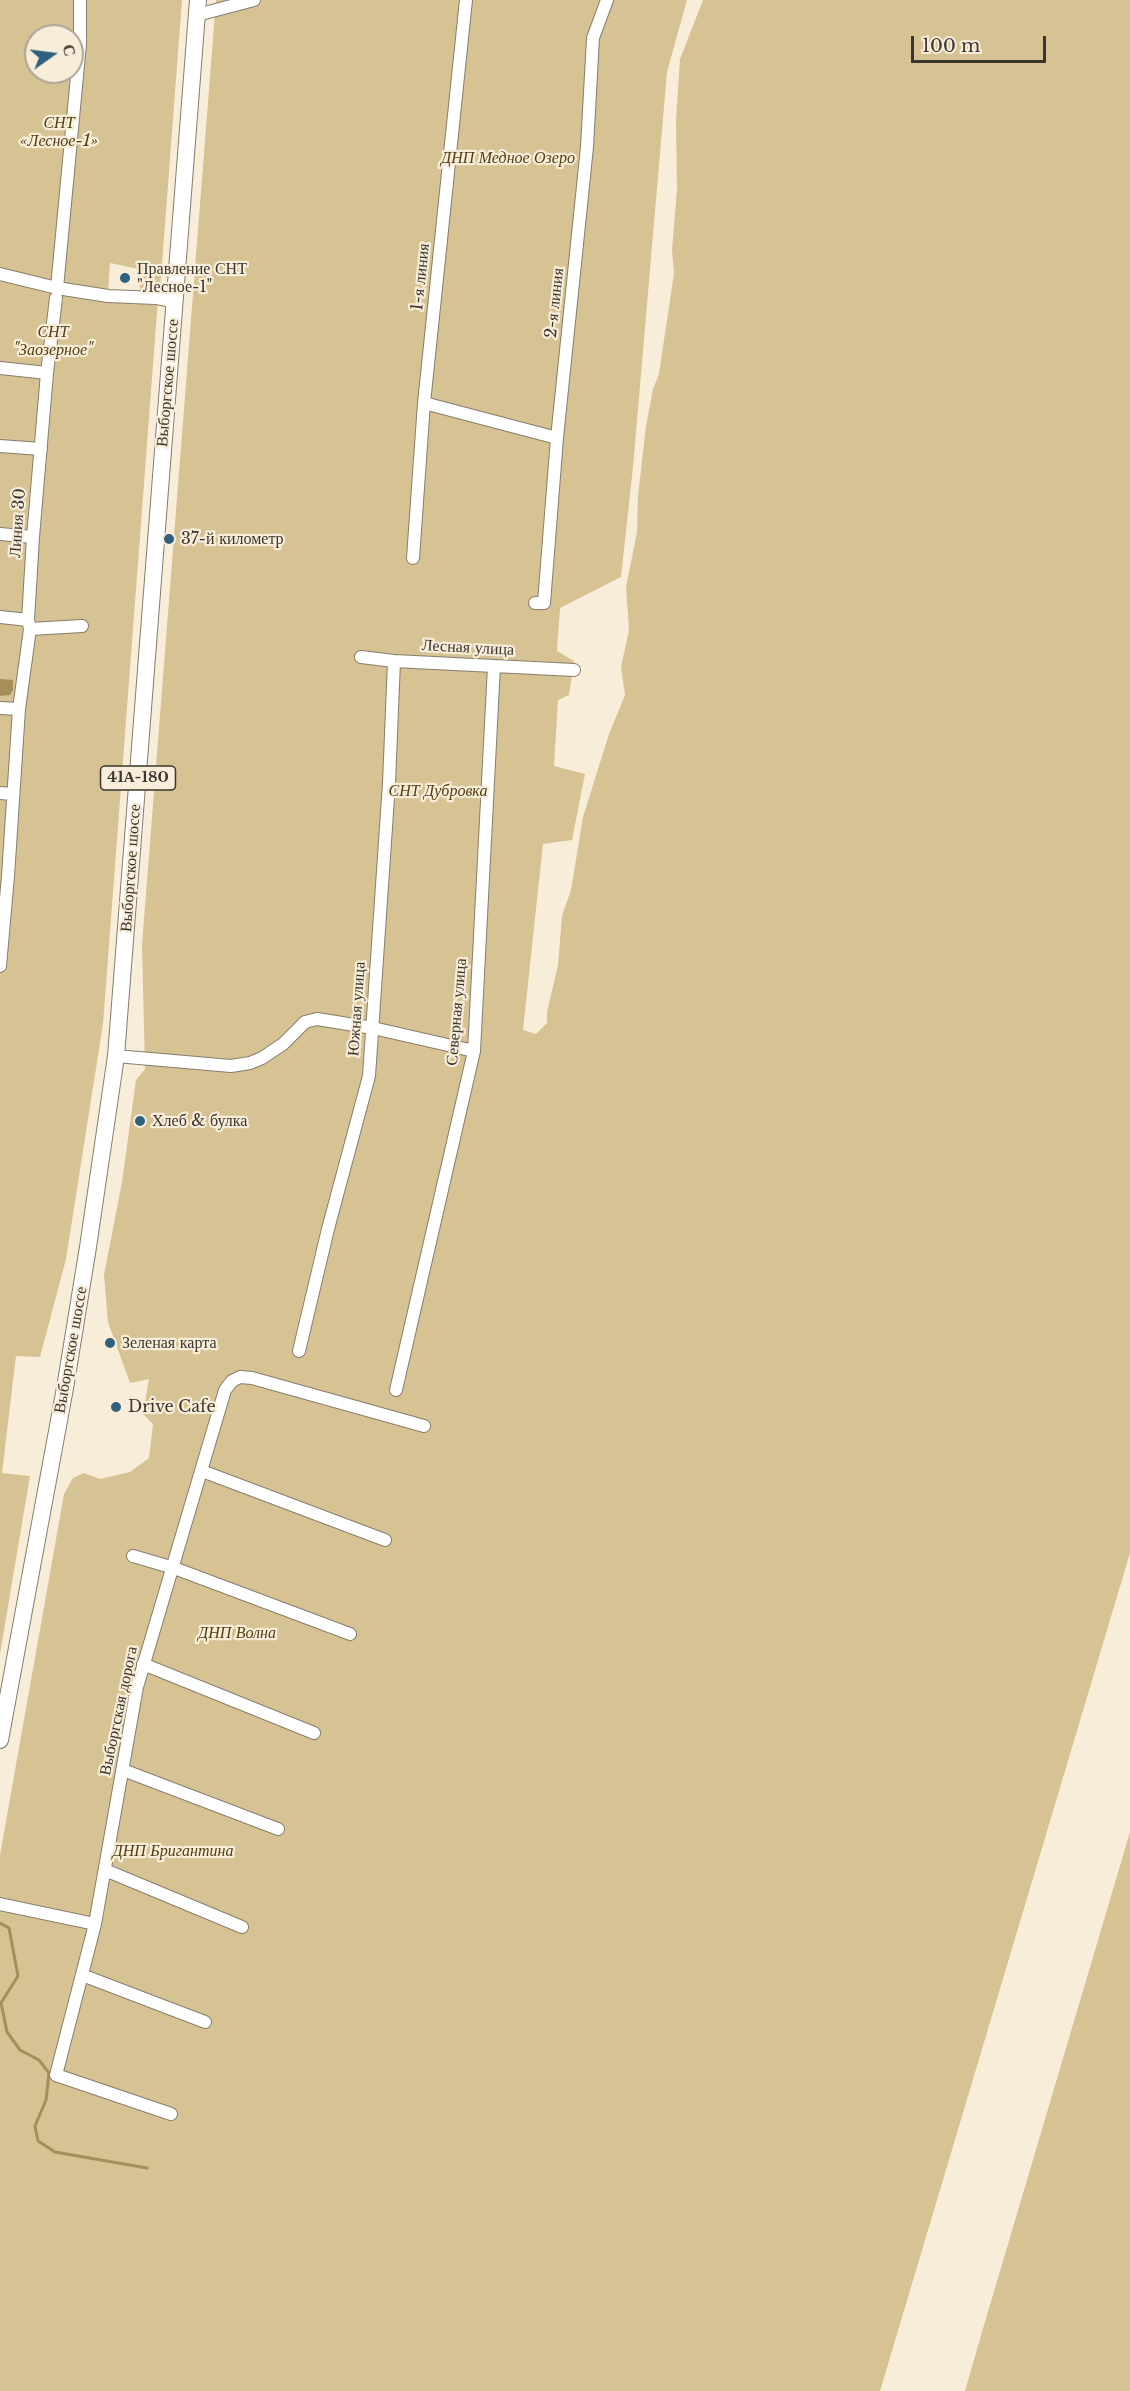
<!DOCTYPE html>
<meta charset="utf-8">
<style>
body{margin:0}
#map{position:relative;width:1130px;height:2391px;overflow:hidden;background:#f7edd9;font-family:"Libre Baskerville",serif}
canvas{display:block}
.north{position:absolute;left:24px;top:24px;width:60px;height:60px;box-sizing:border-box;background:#f7edd9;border:2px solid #aba495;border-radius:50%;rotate:76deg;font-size:16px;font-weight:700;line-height:24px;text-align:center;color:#3a362e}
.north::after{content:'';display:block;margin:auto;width:21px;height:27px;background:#2f617f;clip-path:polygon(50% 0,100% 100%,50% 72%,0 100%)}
.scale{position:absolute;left:911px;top:36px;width:135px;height:27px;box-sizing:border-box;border:3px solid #3a362e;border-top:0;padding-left:8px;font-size:18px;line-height:21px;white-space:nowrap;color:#3a362e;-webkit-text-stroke:4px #f7edd9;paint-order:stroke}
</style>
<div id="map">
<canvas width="1130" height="2391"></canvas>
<div class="north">С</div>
<div class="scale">100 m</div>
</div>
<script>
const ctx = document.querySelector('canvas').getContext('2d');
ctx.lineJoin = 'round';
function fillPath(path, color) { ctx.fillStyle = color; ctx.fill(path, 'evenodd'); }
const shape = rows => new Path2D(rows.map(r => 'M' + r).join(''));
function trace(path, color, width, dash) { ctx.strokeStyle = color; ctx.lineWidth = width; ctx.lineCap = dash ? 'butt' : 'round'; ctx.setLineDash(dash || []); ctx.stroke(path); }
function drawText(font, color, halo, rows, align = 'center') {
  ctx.font = font + ' "Libre Baskerville",serif'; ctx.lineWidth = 4.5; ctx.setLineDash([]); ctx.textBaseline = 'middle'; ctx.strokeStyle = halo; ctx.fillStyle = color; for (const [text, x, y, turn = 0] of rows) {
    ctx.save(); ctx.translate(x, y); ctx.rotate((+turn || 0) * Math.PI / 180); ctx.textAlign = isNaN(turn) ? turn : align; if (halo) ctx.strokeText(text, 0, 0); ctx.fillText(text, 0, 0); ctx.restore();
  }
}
const green = shape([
 [0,0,182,0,160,290,140,293,139,269,110,263,108,292,158,299,103,1024,66,1259,40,1357,16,1356,2,1473,30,1476,0,1654],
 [36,36,72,36,72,72,36,72],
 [216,0,687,0,667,72,633,467,621,577,560,608,557,651,574,661,569,695,558,700,554,766,585,774,572,840,543,844,523,1030,536,1034,547,1023,547,1012,558,965,562,916,571,890,583,817,609,734,625,695,621,667,629,630,626,587,637,532,638,496,646,426,653,389,659,374,674,273,672,250,677,189,676,121,680,59,703,0,1130,0,1130,1553,880,2391,0,2391,0,1855,64,1494,73,1478,84,1473,100,1479,130,1472,149,1458,153,1424,143,1414,149,1379,130,1383,108,1322,104,1275,122,1182,136,1080,145,1069,142,945],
 [1130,1832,1130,2391,965,2391,982,2332]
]);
const water = shape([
 [0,679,13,680,13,690,10,695,0,696]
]);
const stream = shape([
 [0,1923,9,1928,18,1976,1,2003,7,2032,20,2050,39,2060,49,2073,46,2100,35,2126,38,2141,55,2152,147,2168]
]);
const minor = shape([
 [197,15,254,0],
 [0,274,57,288,108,296,156,298,175,302],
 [57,288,80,44,80,0],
 [0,368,47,373],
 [424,403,557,438],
 [0,446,41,449],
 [0,534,33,537],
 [413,558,424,403,466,0],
 [535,603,544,603,557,438,587,147,593,38,607,0],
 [0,617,28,620],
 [30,629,82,626],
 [361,657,394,661,574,670],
 [0,708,19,709],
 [0,793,13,794],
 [0,966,8,876,19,709,30,629,28,620,33,537,47,373,56,298],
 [116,1056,231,1066,250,1063,262,1058,283,1044,305,1022,317,1019,373,1028,474,1051],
 [299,1351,328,1229,369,1076,389,783,394,661],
 [396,1390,474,1051,494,666],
 [202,1471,385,1540],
 [133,1556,174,1568,350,1634],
 [143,1664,314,1733],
 [123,1770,278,1829],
 [105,1870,242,1927],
 [0,1904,95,1924],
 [82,1975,205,2022],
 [171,2114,56,2075,95,1924,137,1687,225,1390,232,1381,240,1377,252,1378,424,1426]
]);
const major = shape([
 [0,1740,65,1388,88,1247,116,1056,198,0]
]);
const markers = [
 [125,278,6,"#2f617f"],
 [169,539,6,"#2f617f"],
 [140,1121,6,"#2f617f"],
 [110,1343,6,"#2f617f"],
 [116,1407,6,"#2f617f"]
];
const shields = [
 [138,778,75]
];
const shieldNames = [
 ["41А-180",138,778]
];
const parkNames = [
 ["СНТ",59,123],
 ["«Лесное-1»",59,141],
 ["ДНП Медное Озеро",508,158],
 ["СНТ",53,332],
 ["\"Заозерное\"",53,350],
 ["СНТ Дубровка",438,791],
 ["ДНП Волна",237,1633],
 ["ДНП Бригантина",173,1851]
];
const poiNames = [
 ["Правление СНТ",137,269],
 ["\"Лесное-1\"",137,287],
 ["37-й километр",181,539],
 ["Хлеб & булка",152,1121],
 ["Зеленая карта",122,1343],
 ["Drive Cafe",128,1407]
];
const streetNames = [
 ["1-я линия",421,277,-84],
 ["2-я линия",555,303,-84],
 ["Выборгское шоссе",168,383,-85],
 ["Линия 30",18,523,-86],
 ["Лесная улица",468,648,3],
 ["Выборгское шоссе",131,868,-86],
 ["Южная улица",357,1009,-86],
 ["Северная улица",457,1012,-85],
 ["Выборгское шоссе",71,1350,-80],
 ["Выборгская дорога",119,1711,-78]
];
fillPath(green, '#d7c294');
fillPath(water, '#a68e59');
trace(stream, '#a68e59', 3);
trace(minor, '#867e6b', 14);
trace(major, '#867e6b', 18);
trace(minor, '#fff', 12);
trace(major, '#fff', 16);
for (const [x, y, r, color] of markers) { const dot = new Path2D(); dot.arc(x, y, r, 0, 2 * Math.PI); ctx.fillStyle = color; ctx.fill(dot); trace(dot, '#f7edd9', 2); }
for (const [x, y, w] of shields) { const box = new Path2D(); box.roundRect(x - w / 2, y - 12, w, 24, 4.5); ctx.fillStyle = '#f7edd9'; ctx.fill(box); trace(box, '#3a362e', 1.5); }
drawText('bold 15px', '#3a362e', null, shieldNames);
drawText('italic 16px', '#503e13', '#f7edd9', parkNames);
drawText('16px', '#3a362e', '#f7edd9', poiNames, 'left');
drawText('16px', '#3a362e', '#f7edd9', streetNames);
</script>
